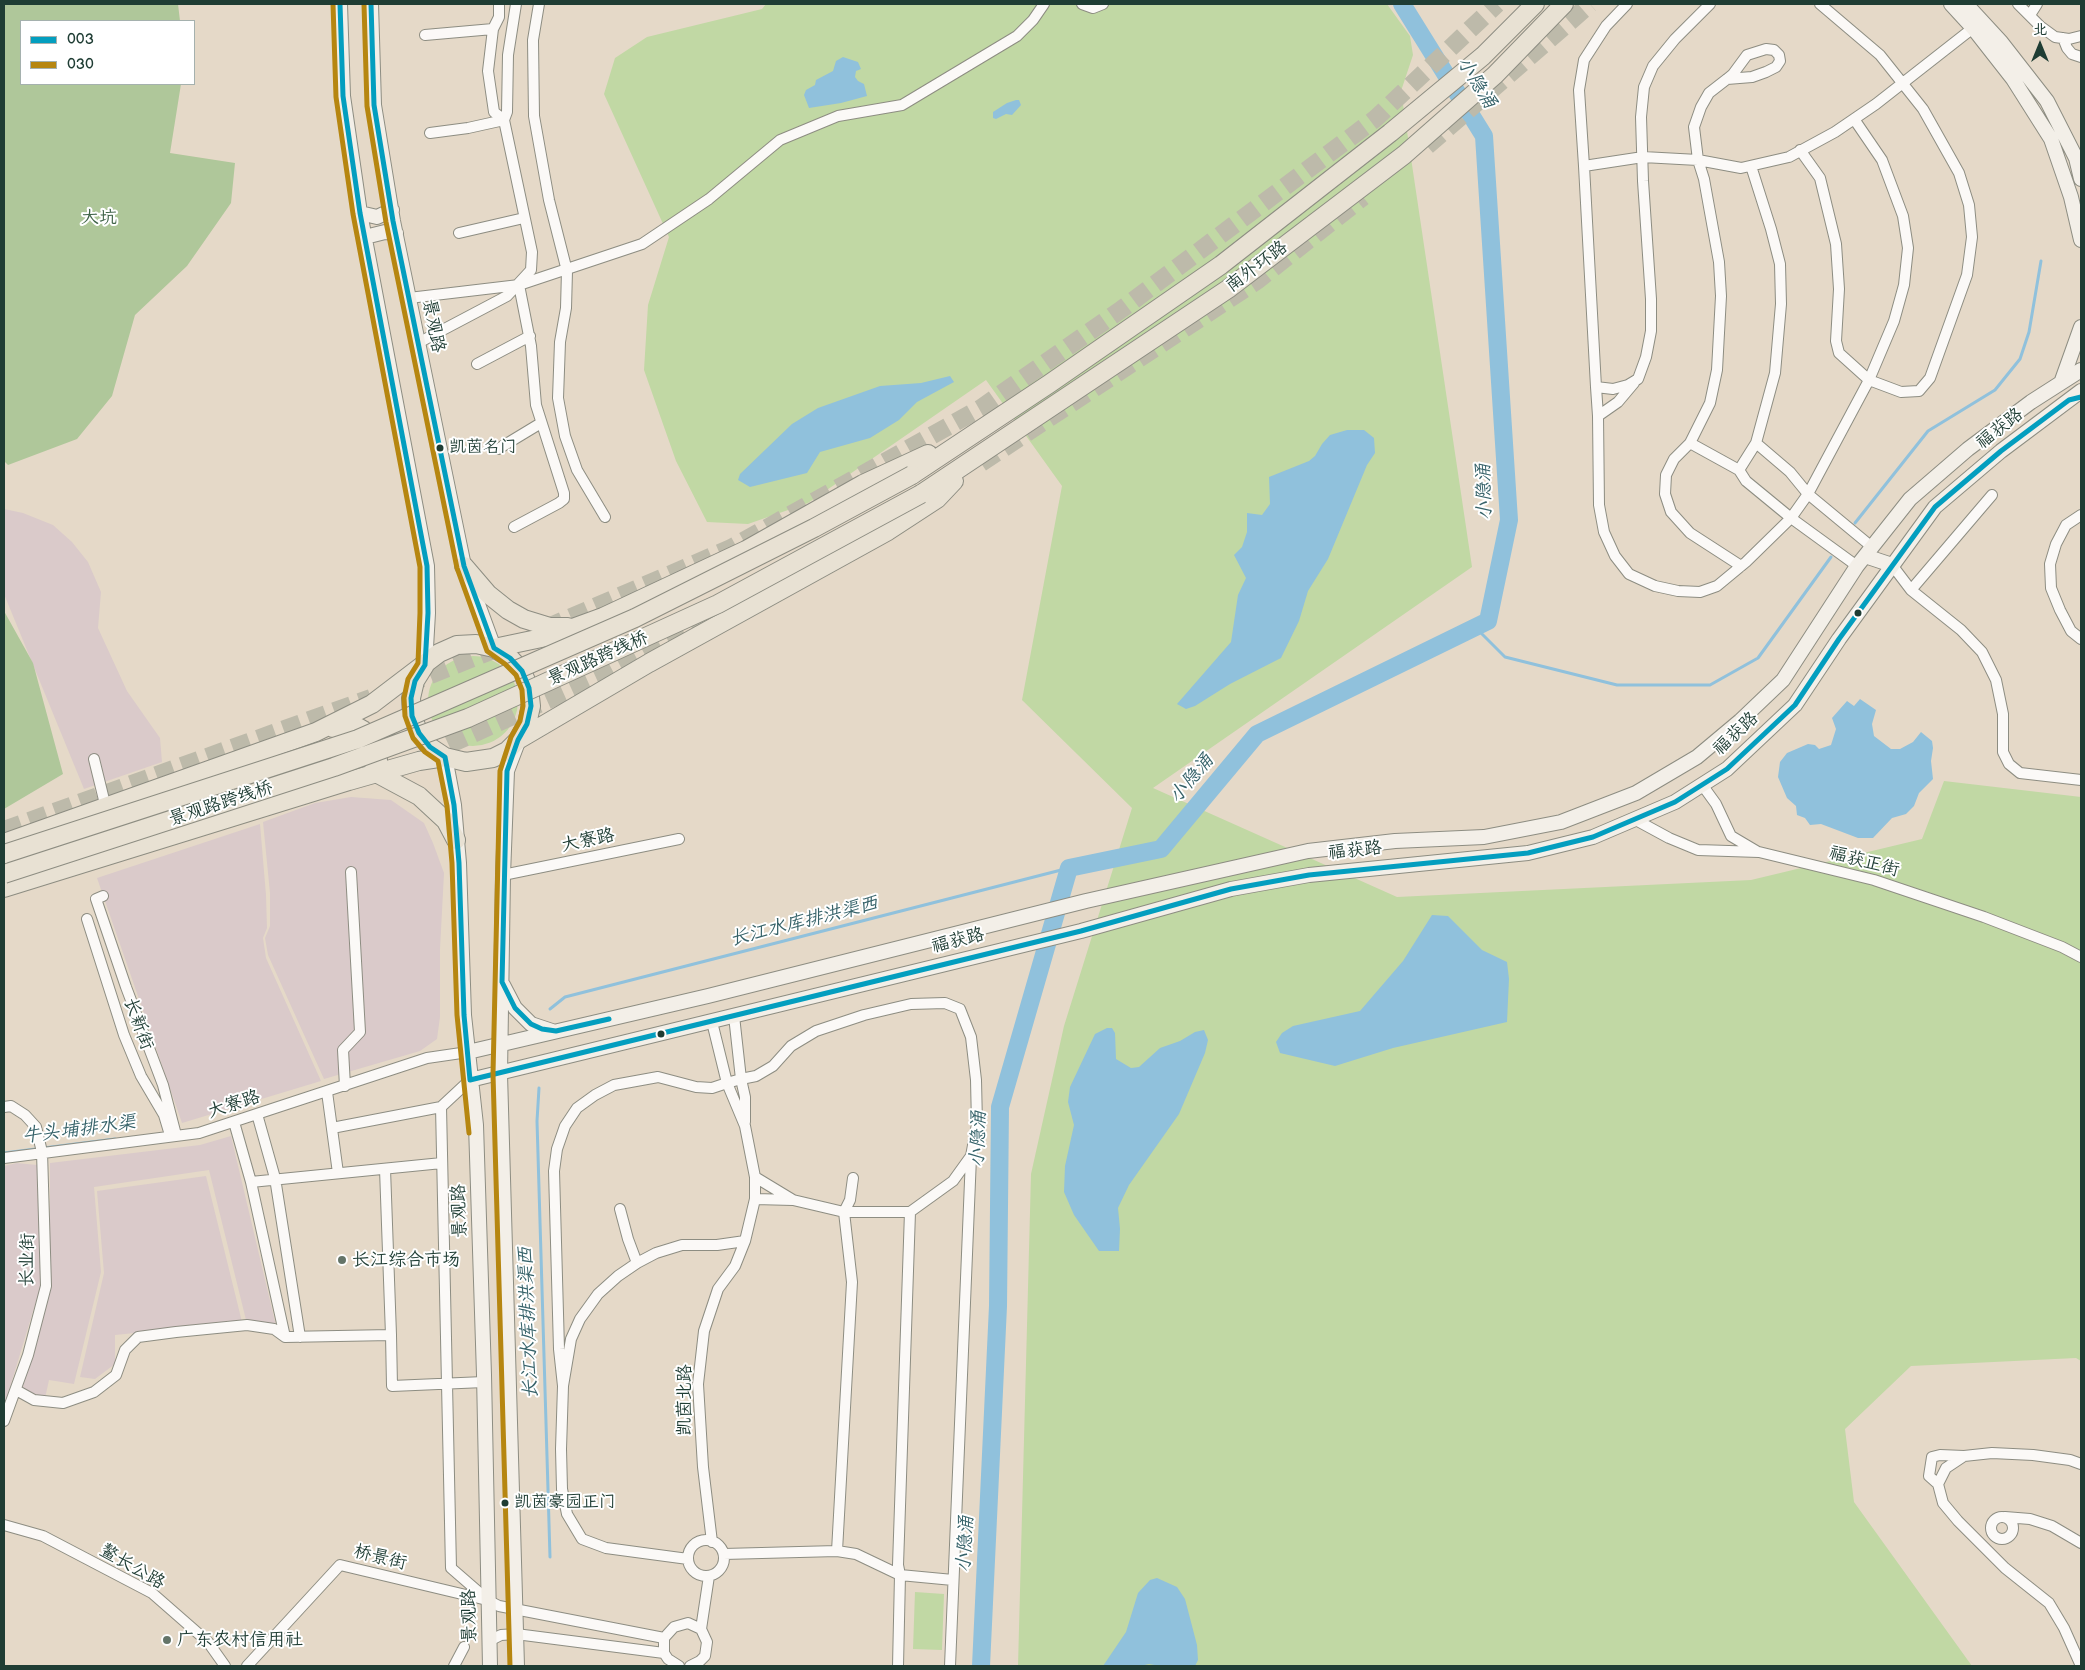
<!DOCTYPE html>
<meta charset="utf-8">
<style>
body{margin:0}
#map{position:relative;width:2085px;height:1670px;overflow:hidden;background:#e5d9c8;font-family:"Balsamiq Sans","LXGW WenKai TC",sans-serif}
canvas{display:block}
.frame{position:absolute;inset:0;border:5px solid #1f3d34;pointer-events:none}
.legend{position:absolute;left:20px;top:20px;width:175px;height:65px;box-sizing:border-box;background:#fff;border:1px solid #a5b1ae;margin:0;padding:6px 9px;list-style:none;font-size:15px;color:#1f3d34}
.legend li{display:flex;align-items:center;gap:10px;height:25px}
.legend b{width:25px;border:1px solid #a5b1ae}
.north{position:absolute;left:2015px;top:20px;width:50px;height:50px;-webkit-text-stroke:4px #fff;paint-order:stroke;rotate:0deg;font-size:14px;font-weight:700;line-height:20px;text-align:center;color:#1f3d34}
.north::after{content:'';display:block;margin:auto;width:18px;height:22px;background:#1f3d34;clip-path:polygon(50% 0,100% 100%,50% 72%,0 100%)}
</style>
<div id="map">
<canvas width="2085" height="1670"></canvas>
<div class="frame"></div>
<ul class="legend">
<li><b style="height:6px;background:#039ebf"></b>003</li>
<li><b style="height:6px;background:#b68610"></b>030</li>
</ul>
<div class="north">北</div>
</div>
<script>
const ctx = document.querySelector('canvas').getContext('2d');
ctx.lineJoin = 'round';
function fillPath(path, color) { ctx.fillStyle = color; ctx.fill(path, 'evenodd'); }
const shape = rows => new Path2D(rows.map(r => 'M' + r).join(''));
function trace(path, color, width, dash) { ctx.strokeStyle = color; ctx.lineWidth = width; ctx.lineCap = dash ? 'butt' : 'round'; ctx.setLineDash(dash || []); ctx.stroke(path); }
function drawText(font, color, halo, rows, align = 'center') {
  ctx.font = font + ' "Balsamiq Sans","LXGW WenKai TC",sans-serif'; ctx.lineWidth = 4; ctx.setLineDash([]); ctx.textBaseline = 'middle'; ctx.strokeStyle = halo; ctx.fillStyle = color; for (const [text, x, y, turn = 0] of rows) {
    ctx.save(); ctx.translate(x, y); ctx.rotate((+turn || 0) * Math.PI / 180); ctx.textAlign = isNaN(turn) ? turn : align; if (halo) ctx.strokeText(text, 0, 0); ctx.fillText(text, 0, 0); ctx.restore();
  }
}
const industrial = shape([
 [4,509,23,513,53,525,72,542,88,562,101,592,98,628,127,691,160,738,162,762,84,789,4,594],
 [351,797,391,800,424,823,433,843,444,873,440,949,440,1017,437,1039,420,1051,324,1079,268,955,265,938,270,926,270,893,263,822,315,803],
 [260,824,266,895,267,928,263,938,266,958,321,1081,182,1123,97,878],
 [231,1136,276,1326,246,1320,209,1170,94,1187,101,1272,74,1384,49,1380,45,1398,19,1389,50,1288,50,1163,200,1145],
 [17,1163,37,1165,41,1285,4,1407,4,1166],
 [206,1176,242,1322,115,1335,115,1364,95,1379,80,1377,104,1273,97,1191]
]);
const green = shape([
 [766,4,1387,4,1410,36,1413,55,1401,91,1472,567,1153,788,1397,897,1751,880,1922,839,1944,781,2081,797,2081,1361,2076,1358,1911,1366,1845,1429,1854,1502,1972,1666,1018,1666,1031,1174,1064,1026,1132,808,1022,700,1062,486,986,380,808,503,748,524,707,522,676,461,644,370,648,305,669,237,604,94,615,58,647,37,762,9],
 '428 701a45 45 0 1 1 90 0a45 45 0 1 1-90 0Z',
 [915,1592,944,1594,942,1650,913,1649]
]);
const forest = shape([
 [4,4,178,4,180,21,21,21,21,84,181,84,170,153,235,163,231,203,187,266,135,315,112,396,77,439,8,465,4,461],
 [4,611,33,663,63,774,4,809]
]);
const water = shape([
 [843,57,858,62,861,69,856,71,855,77,858,81,864,84,867,96,841,103,809,108,804,95,806,90,815,85,816,80,833,71,836,61],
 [1016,100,1019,100,1021,105,1012,115,1006,114,996,119,993,118,993,112,1007,103],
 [950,376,954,382,917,402,899,420,870,438,820,452,807,473,750,487,738,480,740,474,792,424,818,408,880,386,921,383],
 [1347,430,1364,430,1374,438,1375,453,1367,465,1328,559,1308,591,1299,621,1281,658,1230,684,1195,706,1186,709,1177,704,1231,642,1238,595,1246,578,1234,555,1242,547,1247,532,1247,513,1262,515,1270,504,1269,477,1309,461,1315,456,1322,444,1330,435],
 [1860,699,1876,710,1872,724,1874,736,1891,749,1900,749,1913,742,1921,732,1932,741,1933,748,1931,761,1933,779,1919,793,1914,806,1906,814,1892,818,1873,838,1858,838,1821,824,1810,825,1805,818,1797,815,1796,806,1787,798,1778,777,1780,762,1787,753,1808,744,1815,745,1819,749,1831,745,1836,729,1832,718,1847,701,1854,706],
 [1432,915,1448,916,1482,950,1507,962,1509,979,1507,1022,1393,1048,1335,1066,1280,1053,1276,1042,1282,1033,1293,1026,1360,1011,1403,961],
 [1107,1028,1112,1028,1115,1033,1116,1059,1131,1068,1139,1067,1160,1048,1180,1041,1195,1032,1204,1030,1208,1040,1205,1053,1179,1114,1129,1185,1118,1208,1120,1229,1119,1251,1099,1251,1074,1215,1064,1192,1065,1166,1074,1125,1068,1102,1070,1087,1095,1034],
 [1157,1578,1177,1587,1185,1599,1197,1645,1198,1660,1195,1666,1160,1666,1149,1664,1140,1666,1103,1666,1126,1632,1138,1593,1150,1580]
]);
const stream = shape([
 [1855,523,1928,431,1995,390,2020,359,2029,332,2041,261],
 [1476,628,1505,657,1617,685,1710,685,1758,658,1831,557],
 [550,1009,565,997,1069,868],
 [539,1088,537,1121,550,1557],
 [4,1153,115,1139]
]);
const river = shape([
 [981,1666,998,1306,1000,1107,1069,868,1161,849,1257,734,1488,621,1509,520,1484,136,1402,4]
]);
const highwayTunnel = shape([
 [1427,146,1590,4],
 [981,463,1258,280,1363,197],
 [546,628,731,548,981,408,1122,309,1375,119,1497,4],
 [405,685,506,645],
 [424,756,599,677,808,566],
 [4,830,371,698]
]);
const street = shape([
 [499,4,499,17,493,29,488,71,494,112,504,120],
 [539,4,533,40,534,116,549,200,567,271,566,308,560,342,558,398,565,436,577,470,605,517],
 [1082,4,1093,8,1103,4],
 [1627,4,1606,26,1584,60,1579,90,1584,166,1643,157,1698,160,1741,168,1789,157,1835,132,1876,104,1973,28],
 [2018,4,2040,26,2055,37,2069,39,2081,36],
 [2030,15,2037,4],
 [425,35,493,29],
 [2063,38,2067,48,2072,54,2081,57],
 [1854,119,1882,160,1903,216,1908,248,1904,285,1894,321,1869,380,1808,494,1872,547],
 [430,133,468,128,504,120],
 [1800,150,1820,178,1836,244,1839,289,1836,341,1839,353,1869,380,1901,392,1919,391,1930,378,1967,275,1972,237,1969,205,1959,173,1923,109,1880,55,1820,4],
 [1584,166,1596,387,1613,389,1628,385,1638,379,1646,357,1651,331,1651,299,1643,181,1641,117,1644,87,1653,66,1675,39,1710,4],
 [1751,166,1771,229,1780,264,1781,304,1775,373,1756,443],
 [459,233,524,218],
 [409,298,519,285,642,244,709,199,780,140,838,116,902,105,1017,36,1033,20,1044,4],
 [418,343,507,296,531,270,532,252,504,120,507,112,508,55,516,4],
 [477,364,530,336],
 [1596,387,1598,416,1618,402,1634,383],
 [1598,416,1599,505,1604,532,1615,556,1629,574,1655,586,1678,591,1700,592,1717,586,1746,562,1791,518,1857,566],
 [1690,443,1710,403,1717,370,1721,296,1719,262,1704,179,1698,160,1694,127,1701,107,1709,93,1727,79,1733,74,1747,55,1766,49,1774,50,1779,55,1780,61,1776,67,1766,72,1752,77,1727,79],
 [1756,443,1790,472,1808,494,1791,518,1746,481,1739,470,1756,443],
 [498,449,541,423],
 [1739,470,1690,443,1674,459,1666,475,1665,494,1671,512,1690,533,1741,566],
 [2081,515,2066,525,2056,544,2050,564,2051,588,2060,610,2071,631,2081,639],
 [514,527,559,503,564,499,564,493,536,405,531,346,519,285],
 [1892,565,1911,590,1961,630,1982,652,1996,680,2003,714,2003,752,2009,764,2020,773,2081,780],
 [1911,590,1992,495],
 [94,759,106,808],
 [1703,786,1716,804,1731,836,1758,852],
 [1634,819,1669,838,1698,850,1759,852,1874,880,1984,917,2062,947,2081,957],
 [503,875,679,839],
 [103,896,96,899,126,987,163,1085,176,1135],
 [87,919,124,1035,141,1076,164,1115,170,1135],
 [712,1022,727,1083,741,1079,734,1016],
 [470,1080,441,1107,451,1568,489,1601,499,1606,664,1638],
 [345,1086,343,1050,360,1032,351,872],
 [327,1092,338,1173],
 [4,1107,11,1106,25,1115,36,1127,42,1152,46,1286,28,1355,4,1421],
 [257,1114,275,1178,300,1337],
 [234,1122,251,1182,442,1163],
 [745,1122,745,1097,741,1079,756,1076,773,1066,791,1046,816,1031,864,1015,911,1004,945,1003,960,1009,971,1037,976,1080,977,1124,971,1156,953,1181,910,1212,844,1212,793,1200,755,1177],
 [332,1128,441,1107],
 [4,1158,199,1133,427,1058,468,1052],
 [853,1178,850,1200,844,1212,852,1282,837,1551,856,1554,900,1575,953,1580],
 [251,1182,285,1337],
 [755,1199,793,1200],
 [620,1209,628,1239,637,1263],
 [391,1335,392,1386,484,1382],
 [563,1386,559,1349,554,1171,557,1149,565,1126,577,1108,595,1095,614,1085,658,1077,696,1087,712,1088,727,1083,745,1126,755,1177,755,1199,745,1241,735,1266,718,1289,704,1331,698,1384,703,1467,712,1542],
 [16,1390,34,1400,63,1403,94,1392,116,1375,125,1350,138,1337,176,1332,247,1325,274,1329,285,1337,391,1335,385,1169],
 [1938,1484,1929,1476,1932,1457,1940,1455,1964,1456],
 '1991 1528a11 11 0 1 1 22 0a11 11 0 1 1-22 0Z',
 [2005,1517,2030,1519,2052,1526,2081,1543],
 [4,1525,43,1536,152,1593,208,1642,225,1666],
 '688 1558a18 18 0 1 1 36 0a18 18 0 1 1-36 0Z',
 [724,1554,837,1551],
 [688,1559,606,1548,582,1539,567,1514,562,1489,561,1449,563,1386,571,1339,580,1319,598,1294,618,1276,637,1263,656,1253,682,1245,717,1245,745,1241],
 [701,1629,709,1576],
 [489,1641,501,1635,516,1634,664,1653],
 [247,1666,340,1565,487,1600],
 [454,1666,464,1647],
 [679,1666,668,1659,664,1653,664,1638,674,1627,688,1623,701,1629,707,1642,705,1656,700,1661,690,1666],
 [898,1666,900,1575,898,1565,910,1212],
 [950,1666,971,1157],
 [2081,1666,2064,1628,2049,1603,2005,1568,1958,1521,1943,1503,1938,1484,1946,1468,1964,1456,1992,1453,2033,1455,2070,1460,2081,1464]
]);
const secondary = shape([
 [340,4,343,96,360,213,427,566,428,613,425,665],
 [371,4,374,105,393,221,464,566,494,648],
 [1951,4,1973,28,2013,79,2051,139,2071,197,2081,240],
 [1966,4,2001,42,2047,101,2076,158,2081,179],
 [360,213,377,217,392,210],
 [365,237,385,232,396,233],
 [2061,383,2081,327],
 [1865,556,1892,565],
 [445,757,454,805,459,863,464,1015,476,1125,484,1375,490,1666],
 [503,985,515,1008,531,1024,552,1031],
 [468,1052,708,996,1086,901,1308,851,1395,841,1484,837,1561,822,1636,793,1697,757,1740,721,1783,680,1857,566,1910,499,1968,449,2031,402,2081,370],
 [470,1080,1081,931,1231,889,1309,875,1528,853,1593,837,1675,802,1727,769,1795,705,1839,639,1935,507,2001,451,2081,391],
 [517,1666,500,1074,503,875,507,771,518,742]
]);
const highway = shape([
 [912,475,1049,384,1221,265,1390,133,1483,56,1535,4],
 [921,494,1228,289,1404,155,1495,75,1564,4],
 [464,566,488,594,508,610,524,619,550,627,568,627],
 [494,648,551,636,603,617,746,550,863,484,928,454],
 [425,665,415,681,411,698,412,716,419,733,430,747,445,757,466,762,493,758,507,751,518,740,649,663,888,531,937,499,954,481],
 [333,728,356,726,363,730,377,743,378,761,374,765],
 [378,774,419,796,446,821,456,840],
 [4,843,316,732,372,704,439,653,457,645,476,644,494,648,510,658,522,671,529,688,531,706,527,724,518,740],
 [4,888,349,781,419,761,445,757]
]);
const highwayBridge = shape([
 [4,854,358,739,635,618,814,528,912,475],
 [4,874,334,767,468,718,718,604,921,494]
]);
const bus1 = shape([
 [340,4,343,96,360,213,427,566,428,613,425,665,415,681,411,698,412,716,419,733,430,747,445,757,454,805,459,863,464,1015,470,1080,1081,931,1231,889,1309,875,1528,853,1593,837,1675,802,1727,769,1795,705,1839,639,1935,507,2001,451,2069,400,2081,397],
 [371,4,374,105,393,221,464,566,494,648,510,658,522,671,529,688,531,706,527,724,518,740,507,771,502,982,515,1008,531,1024,542,1029,556,1031,609,1019]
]);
const bus2 = shape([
 [333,4,336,97,353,214,420,567,420,613,418,663,408,679,404,698,405,716,413,738,425,752,438,761,447,806,452,863,457,1015,469,1133],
 [364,4,367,106,386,222,457,568,487,651,505,664,516,675,522,690,523,706,520,721,511,737,500,771,493,1074,510,1666]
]);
const markers = [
 [440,448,4.5,"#1f3d34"],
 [1858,613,4.5,"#1f3d34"],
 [661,1034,4.5,"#1f3d34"],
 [342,1260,5,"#647468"],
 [505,1503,4.5,"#1f3d34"],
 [167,1640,5,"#647468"]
];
const busNames = [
 ["凯茵名门",449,448],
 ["凯茵豪园正门",514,1503]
];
const parkNames = [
 ["大坑",99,218]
];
const streetNames = [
 ["南外环路",1257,267,-37],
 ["景观路",433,326,79],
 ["福获路",2000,429,-38],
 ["景观路跨线桥",598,659,-24],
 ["福获路",1736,734,-43],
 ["景观路跨线桥",221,804,-18],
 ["大寮路",588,841,-12],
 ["福获路",1355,851,-6],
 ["福获正街",1864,862,15],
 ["福获路",958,941,-14],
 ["长新街",138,1024,70],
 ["大寮路",234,1105,-18],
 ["景观路",460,1211,-92],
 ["长业街",28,1260,-89],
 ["凯茵北路",685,1400,-90],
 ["桥景街",380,1558,14],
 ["鳌长公路",132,1567,30],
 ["景观路",470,1616,-91]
];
const poiNames = [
 ["长江综合市场",352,1260],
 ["广东农村信用社",177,1640]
];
const waterNames = [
 ["小隐涌",1476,83,58],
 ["小隐涌",1485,492,-92],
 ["小隐涌",1192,779,-50],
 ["长江水库排洪渠西",804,922,-14],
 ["牛头埔排水渠",79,1130,-7],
 ["小隐涌",979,1139,-88],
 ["长江水库排洪渠西",529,1323,-92],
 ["小隐涌",966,1544,-87]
];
fillPath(industrial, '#dacaca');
fillPath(green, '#c1d8a4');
fillPath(forest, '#afc79a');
fillPath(water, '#90c1dc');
trace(stream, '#90c1dc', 3);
trace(river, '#90c1dc', 18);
trace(highwayTunnel, '#bdbaaa', 18, [18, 9]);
trace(street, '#8d8d82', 12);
trace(secondary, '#8d8d82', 16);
trace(highway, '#8d8d82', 20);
trace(street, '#fbf9f7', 10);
trace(secondary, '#f3efe8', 14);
trace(highway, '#e8e1d3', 18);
trace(highwayBridge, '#8d8d82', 20, []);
trace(highwayBridge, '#e8e1d3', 18);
trace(bus1, '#039ebf', 5);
trace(bus2, '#b68610', 5);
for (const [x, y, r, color] of markers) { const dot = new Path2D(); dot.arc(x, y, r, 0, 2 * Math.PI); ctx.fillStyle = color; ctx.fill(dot); trace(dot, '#fff', 2); }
drawText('17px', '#1f3d34', '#fff', busNames, 'left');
drawText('18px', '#406449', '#fff', parkNames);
drawText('18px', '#1f3d34', '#fff', streetNames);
drawText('18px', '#1f3d34', '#fff', poiNames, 'left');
drawText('italic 19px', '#366269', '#fff', waterNames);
</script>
